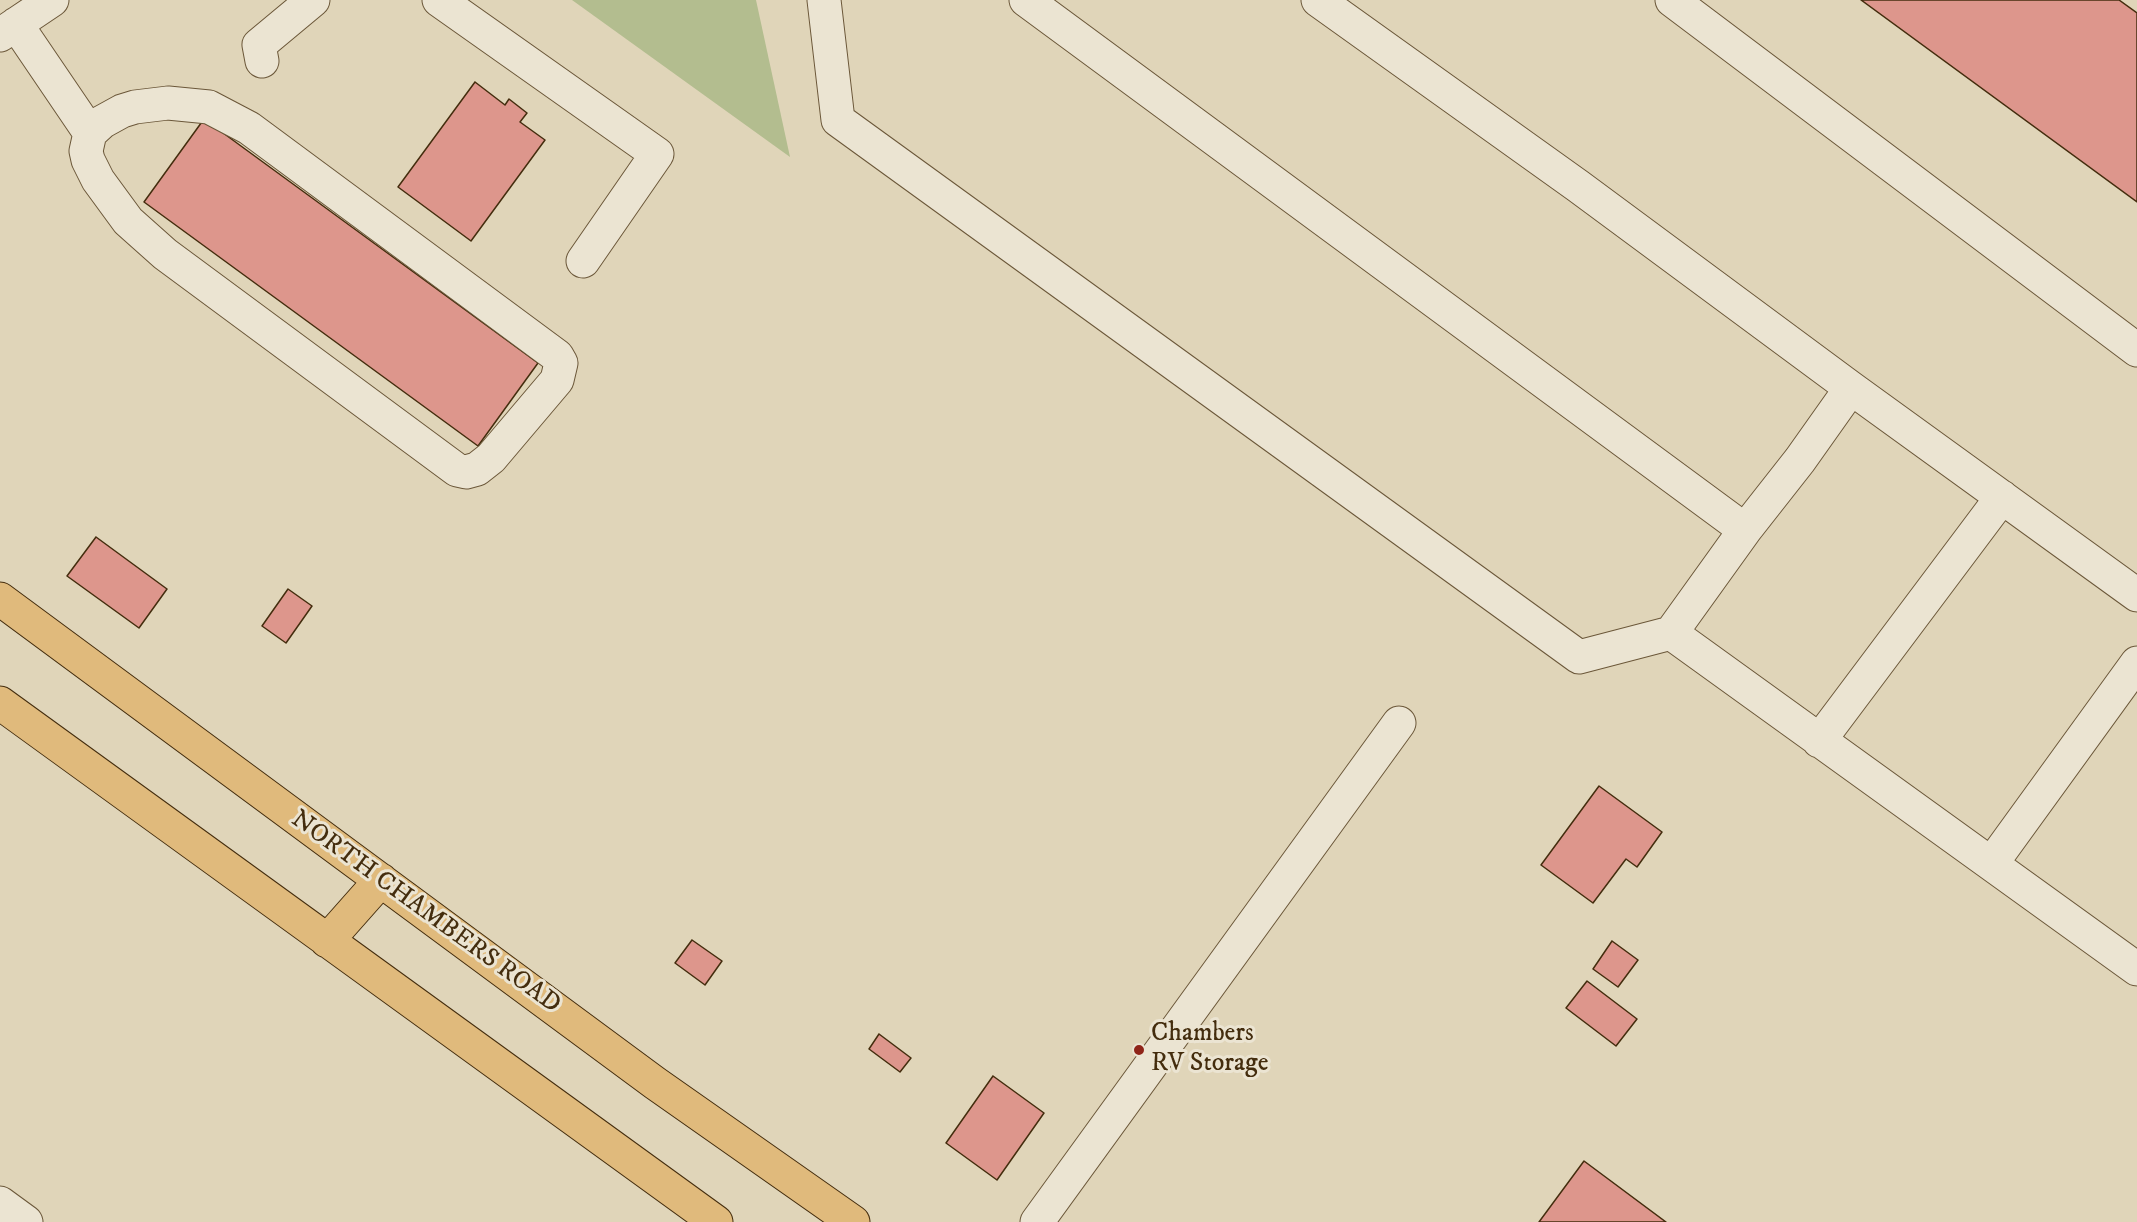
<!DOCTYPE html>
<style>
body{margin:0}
canvas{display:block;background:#e0d5b9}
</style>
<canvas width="2137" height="1222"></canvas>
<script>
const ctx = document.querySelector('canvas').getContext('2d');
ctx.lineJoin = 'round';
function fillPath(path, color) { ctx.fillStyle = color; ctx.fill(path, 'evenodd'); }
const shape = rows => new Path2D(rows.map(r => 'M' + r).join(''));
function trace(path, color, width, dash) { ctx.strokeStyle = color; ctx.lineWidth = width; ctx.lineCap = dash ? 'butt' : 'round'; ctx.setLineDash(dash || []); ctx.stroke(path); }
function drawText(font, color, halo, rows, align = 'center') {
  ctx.font = font + ' "IM FELL DW Pica",serif'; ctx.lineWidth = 6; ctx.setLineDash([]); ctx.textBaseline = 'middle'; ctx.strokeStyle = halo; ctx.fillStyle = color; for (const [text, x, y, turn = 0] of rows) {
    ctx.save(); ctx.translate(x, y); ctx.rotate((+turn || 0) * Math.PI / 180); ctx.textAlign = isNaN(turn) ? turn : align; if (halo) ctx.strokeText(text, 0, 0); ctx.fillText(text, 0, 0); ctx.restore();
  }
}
const green = shape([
 [572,0,756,0,790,157]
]);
const building = shape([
 [1861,0,2119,0,2137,13,2137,202,1861,0],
 [475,82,505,105,509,99,527,113,520,122,545,140,471,241,398,187,475,82],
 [204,119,538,363,478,446,144,202,204,119],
 [96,537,167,589,139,628,67,576,96,537],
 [288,589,312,606,286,643,262,626,288,589],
 [1599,786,1662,832,1637,867,1626,859,1593,903,1541,865,1599,786],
 [692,940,722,961,705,985,675,963,692,940],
 [1612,941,1638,960,1618,987,1593,969,1612,941],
 [1587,981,1637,1019,1616,1046,1566,1008,1587,981],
 [879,1034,911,1058,900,1072,869,1049,879,1034],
 [993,1076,1044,1113,997,1180,946,1143,993,1076],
 [1584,1161,1666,1222,1539,1222,1584,1161]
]);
const minor = shape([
 [439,0,657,154,583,261],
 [824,0,838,120,1579,657,1671,633,1745,530],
 [1026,0,1745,530,1800,460,1851,388],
 [1318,0,1578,186,1851,388,2137,595],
 [1672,0,2137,350],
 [16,24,90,133],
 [0,35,52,0],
 [262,61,259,45,313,0],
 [168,103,209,107,249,128,557,356,561,363,557,380,491,458,477,469,466,472,457,470,165,254,128,221,98,180,88,160,86,151,90,133,102,122,122,111,135,107,168,103],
 [1671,633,2137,969],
 [1819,741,2002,497],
 [1992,863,2137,663],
 [0,1203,26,1222],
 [1037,1222,1399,723]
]);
const major = shape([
 [0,599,655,1083,853,1222],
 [0,703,716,1222],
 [327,941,381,880]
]);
const markers = [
 [1139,1050,6,"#8f2418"]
];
const streetNames = [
 ["NORTH CHAMBERS ROAD",425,913,36]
];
const poiNames = [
 ["Chambers",1151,1035],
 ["RV Storage",1151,1065]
];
fillPath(green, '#b3bd8f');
fillPath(building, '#dd968c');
trace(building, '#442d0e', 1.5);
trace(minor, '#6b5739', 35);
trace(major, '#442d0e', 35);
trace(minor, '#ebe4d2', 33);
trace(major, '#e0ba7c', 33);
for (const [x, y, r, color] of markers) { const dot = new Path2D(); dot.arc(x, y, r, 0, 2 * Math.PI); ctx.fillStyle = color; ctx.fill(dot); trace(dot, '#ebe4d2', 2); }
drawText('26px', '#442d0e', '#ebe4d2', streetNames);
drawText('26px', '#442d0e', '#ebe4d2', poiNames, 'left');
</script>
